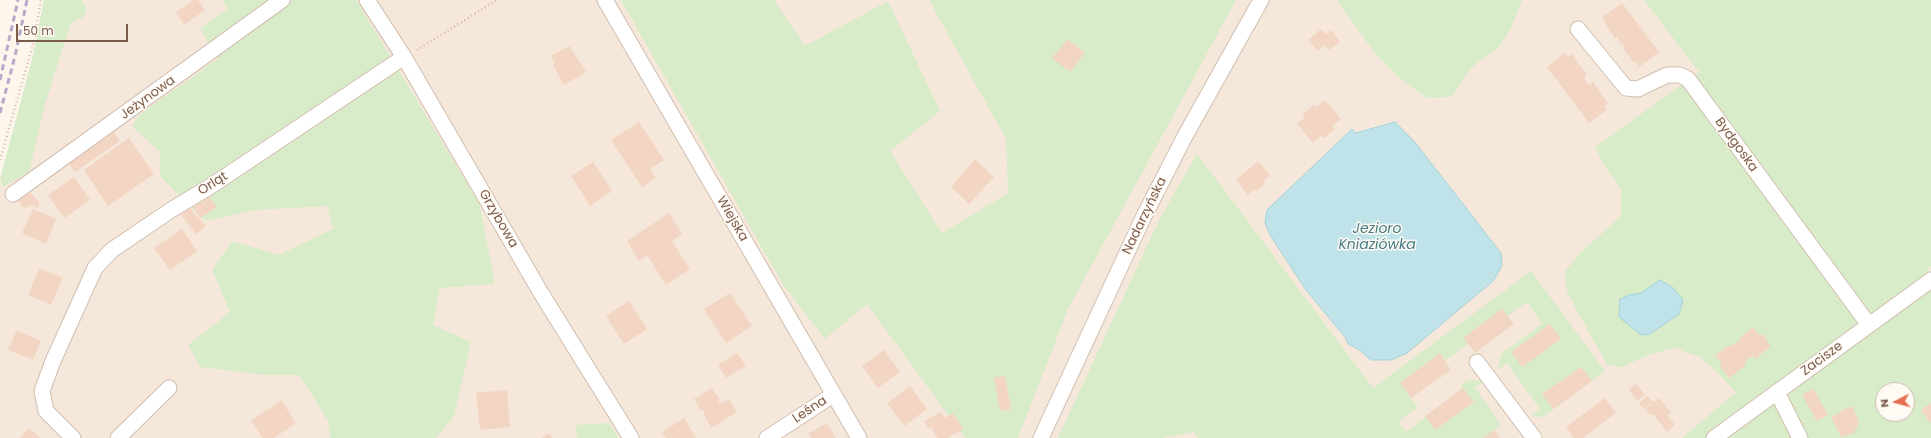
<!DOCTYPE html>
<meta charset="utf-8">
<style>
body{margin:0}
#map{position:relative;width:1931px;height:438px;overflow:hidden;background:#fdf6ec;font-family:Poppins,sans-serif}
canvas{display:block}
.north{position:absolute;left:1875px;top:382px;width:40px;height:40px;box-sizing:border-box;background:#fffaf3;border:1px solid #cabbb1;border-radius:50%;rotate:264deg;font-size:11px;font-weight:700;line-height:16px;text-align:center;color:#7a5c4d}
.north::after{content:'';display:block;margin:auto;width:14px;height:18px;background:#e76f51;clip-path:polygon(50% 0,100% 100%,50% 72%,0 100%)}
.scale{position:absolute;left:16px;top:24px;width:112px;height:18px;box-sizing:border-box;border:2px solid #7a5c4d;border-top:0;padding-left:5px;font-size:12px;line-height:14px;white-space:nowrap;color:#7a5c4d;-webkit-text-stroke:3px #fffaf3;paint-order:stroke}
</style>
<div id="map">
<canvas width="1931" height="438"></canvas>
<div class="north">N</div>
<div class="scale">50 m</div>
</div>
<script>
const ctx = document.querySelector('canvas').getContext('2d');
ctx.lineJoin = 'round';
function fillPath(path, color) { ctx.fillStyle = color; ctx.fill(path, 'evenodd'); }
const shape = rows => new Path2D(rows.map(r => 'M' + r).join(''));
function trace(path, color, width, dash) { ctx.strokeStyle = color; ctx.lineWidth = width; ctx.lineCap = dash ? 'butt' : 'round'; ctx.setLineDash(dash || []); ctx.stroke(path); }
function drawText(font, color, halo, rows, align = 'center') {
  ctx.font = font + ' Poppins,sans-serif'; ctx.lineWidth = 3; ctx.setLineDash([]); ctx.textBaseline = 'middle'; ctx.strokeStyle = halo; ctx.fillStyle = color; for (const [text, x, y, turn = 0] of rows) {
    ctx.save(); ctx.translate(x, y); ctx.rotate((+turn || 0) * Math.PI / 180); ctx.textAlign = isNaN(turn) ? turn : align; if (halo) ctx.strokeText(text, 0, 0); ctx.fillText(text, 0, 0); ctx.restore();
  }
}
const residential = shape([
 [54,0,1931,0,1931,438,0,438,0,185,28,100],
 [1883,390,1907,390,1907,414,1883,414]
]);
const green = shape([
 [44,0,81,0,87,9,84,17,71,23,45,104,29,172,3,187,0,179,32,59],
 [223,0,288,0,289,2,292,0,356,0,480,205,495,284,440,288,433,325,471,342,454,416,436,438,330,438,329,422,299,375,265,375,200,367,188,345,230,312,212,270,232,241,279,255,333,229,327,206,255,210,205,221,160,176,160,152,132,126,139,115,219,58,200,29,227,9],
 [621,0,774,0,805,46,888,1,940,111,890,151,942,233,1008,193,1006,139,929,0,1236,0,1068,309,1018,438,965,438,867,304,825,339,782,283],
 [1337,0,1522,0,1510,30,1499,47,1472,67,1451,97,1427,98,1399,78,1374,52],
 [1644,0,1931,0,1931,266,1928,269,1931,273,1931,438,1682,438,1736,392,1716,371,1700,357,1675,348,1651,354,1621,367,1607,365,1567,292,1565,271,1580,253,1621,216,1621,189,1605,166,1595,147,1699,72],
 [1883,390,1907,390,1907,414,1883,414],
 [1197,154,1373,388,1531,271,1605,371,1543,417,1531,416,1540,409,1507,363,1498,369,1501,354,1542,324,1527,302,1508,316,1502,309,1464,338,1468,344,1446,360,1440,353,1400,383,1418,407,1398,422,1406,432,1463,388,1461,385,1468,380,1484,381,1475,388,1501,425,1483,438,1199,438,1194,432,1162,438,1058,438,1159,220],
 [609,423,618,438,577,438,575,425]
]);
const water = shape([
 [1395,122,1414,141,1501,253,1502,266,1493,281,1407,353,1391,360,1371,360,1358,349,1348,344,1345,337,1306,290,1270,235,1265,223,1267,210,1352,129,1356,133,1395,122],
 [1660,280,1672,287,1683,300,1679,314,1650,334,1641,335,1619,317,1620,299,1629,295,1641,293,1660,280]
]);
const building = shape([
 [193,0,198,0,205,10,184,25,176,12],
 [1622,3,1659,52,1636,69,1638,65,1635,61,1633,62,1623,48,1625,47,1621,43,1619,43,1620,41,1617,37,1615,38,1605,24,1606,23,1602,17],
 [1321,29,1326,34,1331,30,1340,41,1329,50,1325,45,1318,51,1308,40],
 [1068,39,1085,53,1070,72,1052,58],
 [569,46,586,72,564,85,553,65,555,64,551,56],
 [1565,53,1568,57,1572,54,1587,75,1584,78,1589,85,1593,82,1608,103,1605,106,1607,110,1589,123,1547,67],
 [1325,100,1341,119,1332,127,1335,129,1324,138,1321,136,1313,143,1297,124,1305,117,1303,114,1314,105,1316,107],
 [639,122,664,160,650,169,656,178,642,187,611,140],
 [114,132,120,141,75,172,69,164],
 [129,138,154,174,108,206,84,170],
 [975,159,994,177,969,204,951,187],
 [1258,161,1270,175,1264,181,1265,183,1257,191,1255,189,1248,195,1236,180],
 [593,162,612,191,590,206,571,176],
 [74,177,90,200,64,218,48,195],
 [30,192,40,203,38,208,31,205,30,208,29,205,24,209,18,201],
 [209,197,217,207,200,218,193,207],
 [190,208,206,226,196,234,181,215],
 [33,209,56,219,46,244,22,233],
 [669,213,682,234,672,241,690,269,666,285,647,255,639,261,627,241],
 [182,229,197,251,170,270,154,248],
 [39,268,63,278,51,305,28,295],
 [730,293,752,326,726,343,704,309],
 [629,301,647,329,624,344,606,316],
 [1502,309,1514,324,1475,353,1463,338],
 [1550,324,1561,339,1522,367,1511,352],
 [1753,327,1760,336,1763,334,1771,346,1755,359,1753,356,1748,359,1744,363,1746,365,1729,378,1720,366,1722,364,1715,355,1730,345,1731,346,1736,343,1741,339,1739,338],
 [17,330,41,341,33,360,8,350],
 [884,350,900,372,878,388,862,366],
 [737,353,746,366,726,378,718,365],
 [1440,353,1451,370,1411,398,1400,383],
 [1581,367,1592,381,1553,409,1542,394],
 [1005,376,1011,409,1000,411,994,378],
 [1636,384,1645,395,1637,401,1629,389],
 [910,386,927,409,904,426,887,403],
 [712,388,720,400,718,401,720,404,729,399,737,412,711,428,704,415,705,414,703,410,701,411,694,399],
 [1463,388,1474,402,1435,430,1425,416],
 [1813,389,1828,415,1817,421,1802,395],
 [507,390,510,427,480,430,476,393],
 [1648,396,1653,402,1643,409,1639,403],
 [1605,398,1616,413,1583,438,1574,438,1566,427],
 [1659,398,1671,412,1667,415,1675,425,1667,432,1653,414,1650,415,1645,409],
 [281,400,296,423,274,438,263,438,251,421],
 [1931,403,1931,424,1921,410],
 [1849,407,1853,407,1859,422,1857,424,1858,428,1855,429,1855,433,1841,437,1831,417],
 [941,412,944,418,953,413,963,429,948,438,937,438,931,427,929,429,924,421],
 [684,418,696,438,666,438,662,432],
 [827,423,836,438,811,438,808,434],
 [29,428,41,438,20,438],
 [1494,430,1500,438,1483,438],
 [549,433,553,438,542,438]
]);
const path = shape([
 [417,50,497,0],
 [0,160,34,41,41,0]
]);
const minor = shape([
 [367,0,404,57,541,293,631,438],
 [605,0,859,438],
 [1578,29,1626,88,1638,89,1667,75,1680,75,1688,79,1869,325],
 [13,194,282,0],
 [1477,362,1534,438],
 [1777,392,1800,438],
 [73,438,46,411,42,391,53,361,95,268,112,250,171,210,211,186,404,57],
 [118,438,169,388],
 [767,438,833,395],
 [1041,438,1144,216,1185,136,1261,0],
 [1714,438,1931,280]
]);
const rail = shape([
 [0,80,18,0],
 [0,113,15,56,27,0]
]);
const streetNames = [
 ["Jeżynowa",148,98,-36],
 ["Bydgoska",1736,145,54],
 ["Orląt",213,184,-32],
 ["Nadarzyńska",1145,216,-64],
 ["Grzybowa",498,219,60],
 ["Wiejska",732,219,60],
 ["Zacisze",1822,359,-36],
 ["Leśna",810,410,-33]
];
const waterNames = [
 ["Jezioro",1377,229],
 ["Kniaziówka",1377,245]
];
fillPath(residential, '#f5e8da');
fillPath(green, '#d8ecc9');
fillPath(water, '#bfe3e8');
trace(water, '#a5d3da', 1);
fillPath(building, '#f3d5c3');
trace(minor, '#d1beb0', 17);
trace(path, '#d9b8a5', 2.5, [1, 3]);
trace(minor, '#fff', 15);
trace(rail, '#b9a8c9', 3, [6, 4]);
drawText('13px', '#7a5c4d', '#fffaf3', streetNames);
drawText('italic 14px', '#437c86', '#fffaf3', waterNames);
</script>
